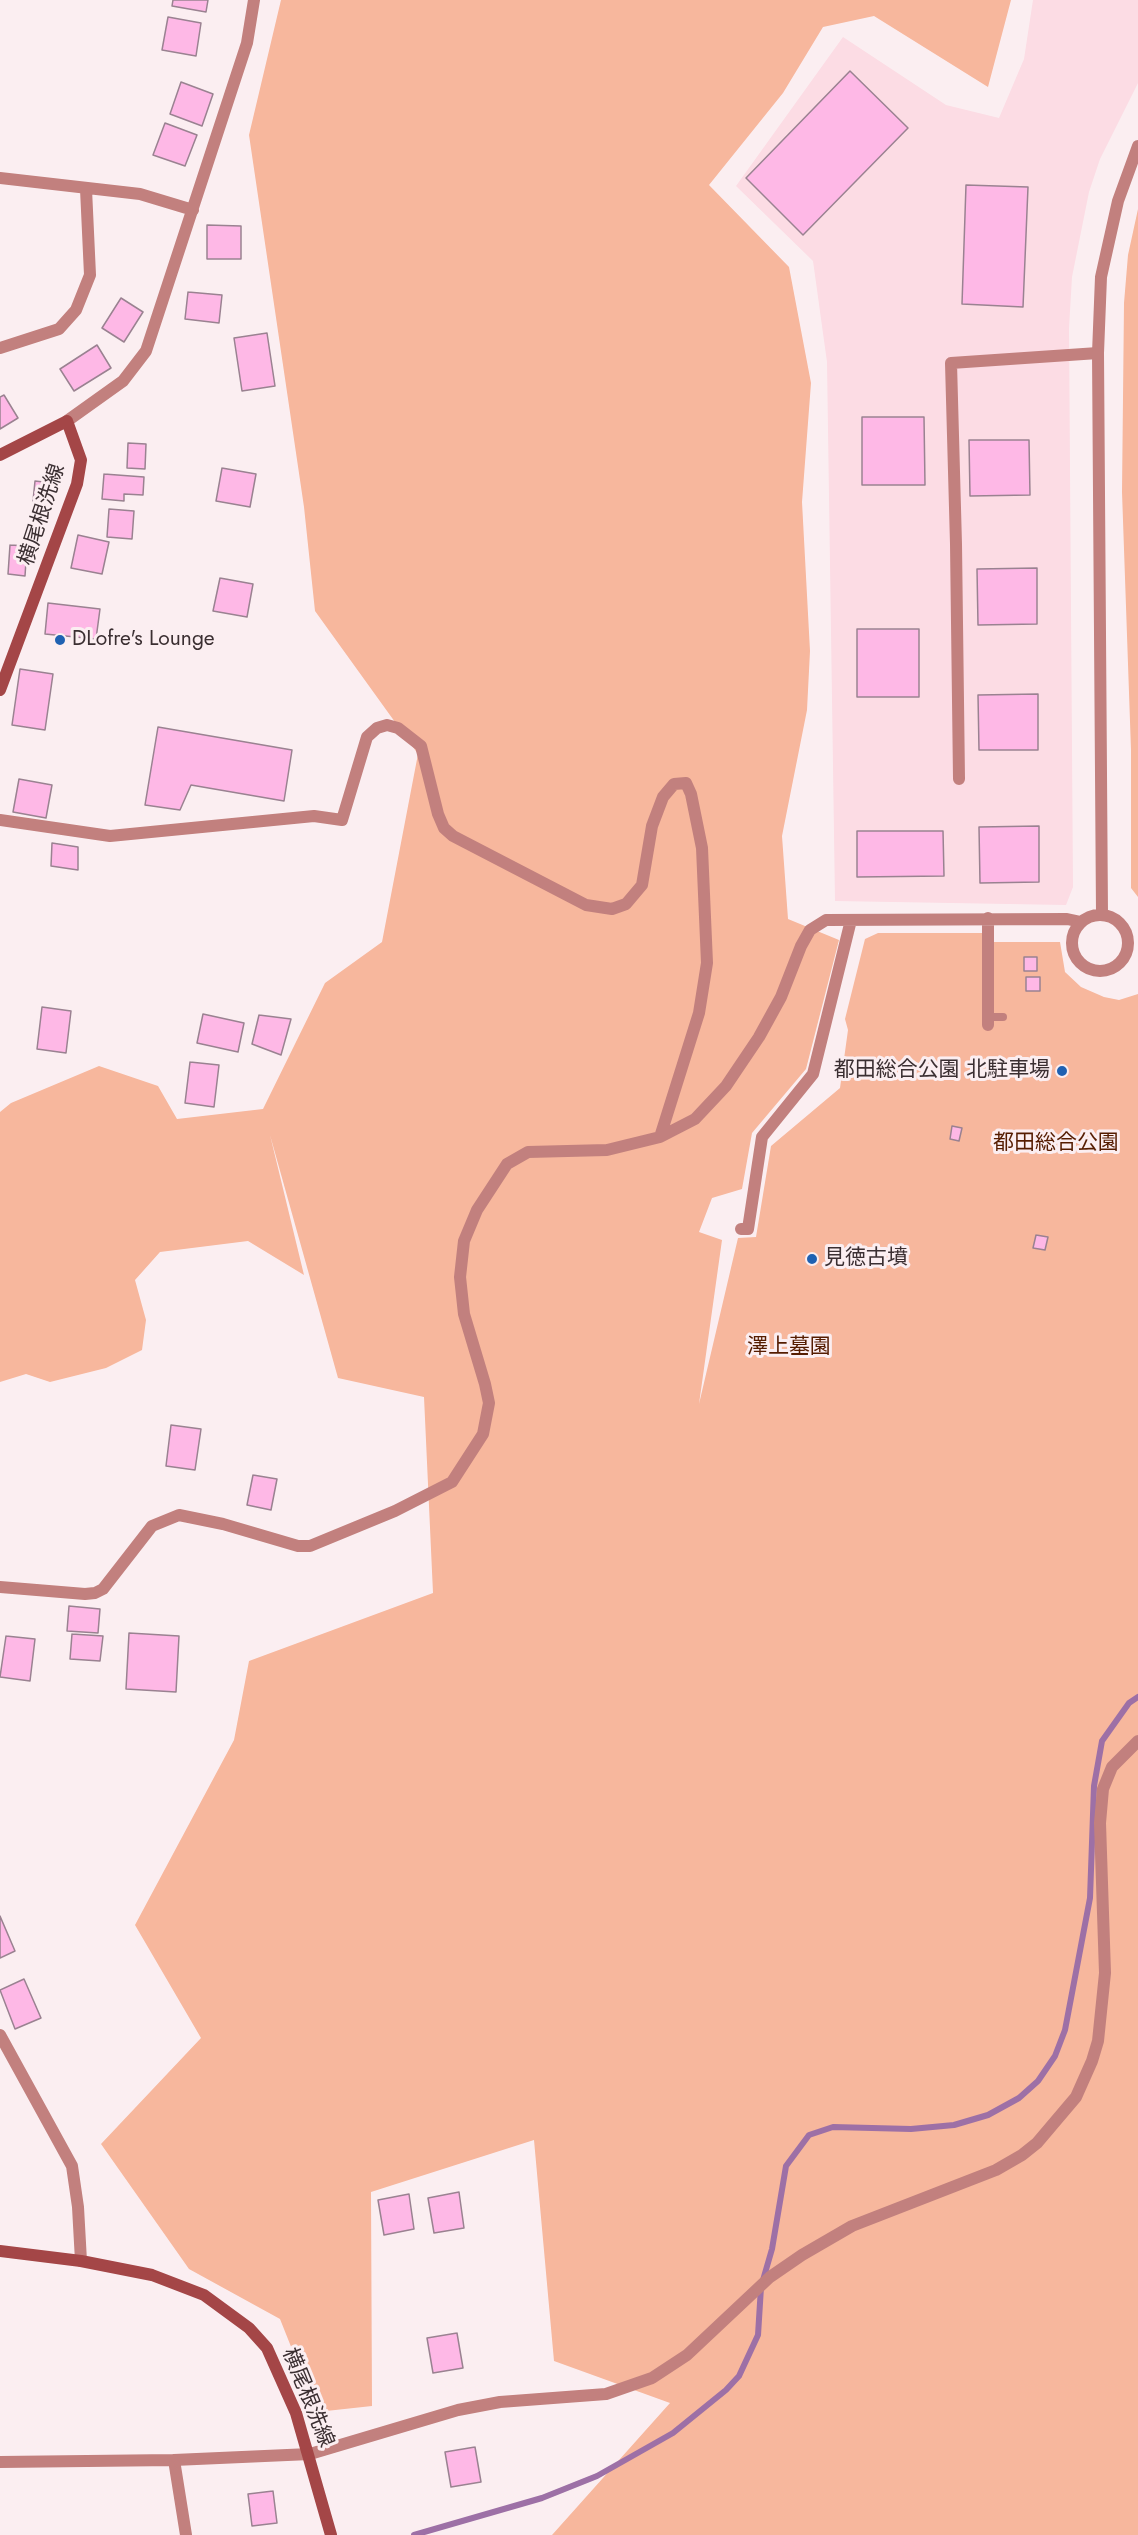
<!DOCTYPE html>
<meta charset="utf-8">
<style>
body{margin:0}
canvas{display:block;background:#fbeef1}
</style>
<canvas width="1138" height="2535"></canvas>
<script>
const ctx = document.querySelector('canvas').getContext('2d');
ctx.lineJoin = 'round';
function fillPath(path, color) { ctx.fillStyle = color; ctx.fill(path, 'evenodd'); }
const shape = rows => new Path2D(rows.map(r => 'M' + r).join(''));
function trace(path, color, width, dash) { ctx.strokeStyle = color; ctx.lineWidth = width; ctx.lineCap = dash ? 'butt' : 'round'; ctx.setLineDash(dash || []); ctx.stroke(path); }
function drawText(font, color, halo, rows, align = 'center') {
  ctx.font = font + ' Jost,"Noto Sans JP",sans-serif'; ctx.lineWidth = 6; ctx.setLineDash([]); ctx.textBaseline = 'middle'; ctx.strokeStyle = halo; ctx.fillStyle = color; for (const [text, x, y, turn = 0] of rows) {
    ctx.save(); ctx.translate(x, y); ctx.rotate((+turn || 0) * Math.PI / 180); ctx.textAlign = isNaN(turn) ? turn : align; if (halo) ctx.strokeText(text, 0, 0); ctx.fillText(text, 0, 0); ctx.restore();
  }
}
const built = shape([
 [1033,0,1138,0,1138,83,1100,159,1089,192,1072,277,1069,328,1073,887,1066,905,835,901,827,362,813,261,736,186,843,37,946,105,999,118,1024,59]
]);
const green = shape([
 [281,0,1011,0,988,87,874,16,823,27,783,93,709,185,789,267,811,383,802,502,810,651,807,710,782,836,788,919,839,940,806,1069,752,1133,742,1189,712,1198,699,1232,722,1240,699,1404,738,1238,756,1237,771,1146,840,1088,848,1030,845,1019,865,939,878,933,983,933,983,942,1060,942,1065,972,1081,987,1104,997,1119,1000,1138,994,1138,2535,552,2535,670,2403,554,2361,534,2140,371,2192,372,2406,317,2412,280,2319,189,2269,101,2144,201,2038,135,1925,234,1740,249,1661,433,1593,424,1397,338,1378,270,1135,304,1275,248,1241,160,1252,135,1280,146,1320,142,1350,106,1368,50,1382,26,1374,0,1382,0,1112,11,1103,99,1066,158,1086,177,1119,263,1109,325,983,382,942,418,754,315,611,304,507,249,135],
 [1138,209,1138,897,1131,888,1131,750,1122,492,1124,303,1128,255]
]);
const stream = shape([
 [414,2535,542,2498,597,2476,673,2433,726,2390,739,2376,758,2335,761,2287,772,2249,786,2166,809,2135,833,2127,911,2129,954,2125,988,2115,1019,2098,1038,2081,1055,2056,1065,2030,1090,1898,1094,1786,1102,1741,1129,1703,1138,1697]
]);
const building = shape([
 [173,0,208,0,206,12,172,6,173,0],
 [168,17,201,23,196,56,162,50,168,17],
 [850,71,908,128,803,235,746,178,850,71],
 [181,82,213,94,202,126,170,114,181,82],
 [165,123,197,135,185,166,153,155,165,123],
 [966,185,1028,187,1023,307,962,304,966,185],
 [207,225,241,226,241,259,207,259,207,225],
 [188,292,222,295,219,323,185,319,188,292],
 [121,298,143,312,124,342,102,328,121,298],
 [267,333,275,386,242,391,234,338,267,333],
 [97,345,111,368,74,391,60,369,97,345],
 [4,395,18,418,0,429,0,397,4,395],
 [862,417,924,417,925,485,862,485,862,417],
 [969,440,1029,440,1030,495,970,496,969,440],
 [128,443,146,444,145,469,127,468,128,443],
 [222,468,256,474,250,507,216,501,222,468],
 [104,474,144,477,143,495,124,494,124,501,102,499,104,474],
 [35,481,52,483,49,512,32,511,35,481],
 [109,509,134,511,132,539,107,537,109,509],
 [78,535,109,542,102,574,71,568,78,535],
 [10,545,27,546,25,576,8,574,10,545],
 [1037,568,1037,624,978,625,977,569,1037,568],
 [220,578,253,584,247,617,213,611,220,578],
 [48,603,100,609,96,639,45,634,48,603],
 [857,629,919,629,919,697,857,697,857,629],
 [20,669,53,674,45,730,12,725,20,669],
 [1038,694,1038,750,979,750,978,695,1038,694],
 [158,727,292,750,284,801,191,785,180,810,145,805,158,727],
 [19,779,52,785,46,818,13,812,19,779],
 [1039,826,1039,882,980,883,979,827,1039,826],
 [857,831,943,831,944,876,857,877,857,831],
 [52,843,78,847,78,870,51,866,52,843],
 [1024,957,1037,957,1037,971,1024,971,1024,957],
 [1026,977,1040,977,1040,991,1026,991,1026,977],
 [42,1007,71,1011,66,1053,37,1049,42,1007],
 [203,1014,244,1023,238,1052,197,1043,203,1014],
 [259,1015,291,1019,281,1055,252,1044,259,1015],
 [190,1062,219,1065,214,1107,185,1103,190,1062],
 [952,1126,962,1128,959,1141,950,1139,952,1126],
 [1036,1235,1048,1237,1045,1250,1033,1248,1036,1235],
 [171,1425,201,1429,195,1470,166,1466,171,1425],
 [253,1475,277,1479,271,1510,247,1505,253,1475],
 [69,1606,100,1609,98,1633,67,1631,69,1606],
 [129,1633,179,1636,176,1692,126,1689,129,1633],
 [72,1634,103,1636,100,1661,70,1659,72,1634],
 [6,1636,35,1639,30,1681,0,1677,6,1636],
 [0,1916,15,1951,0,1958,0,1916],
 [24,1979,41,2018,15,2029,0,1990,24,1979],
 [459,2192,464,2228,434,2233,428,2198,459,2192],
 [409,2194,414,2229,384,2235,378,2200,409,2194],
 [457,2333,463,2368,433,2373,427,2338,457,2333],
 [475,2447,481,2482,451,2487,445,2452,475,2447],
 [273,2491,277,2523,252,2526,248,2494,273,2491]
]);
const service = shape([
 [987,1017,1003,1017]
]);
const minor = shape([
 [0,178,140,194,193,210],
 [0,348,59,329,76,310,90,275,86,189],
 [67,421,123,381,146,351,247,43,254,0],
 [959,779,956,544,951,363,1098,353],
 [0,820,110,836,314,816,342,820,367,737,377,728,387,725,398,728,421,746,438,814,444,828,453,836,586,905,612,909,626,904,642,885,652,826,663,797,674,784,686,783,691,794,702,848,707,963,699,1013,660,1137],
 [988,1025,988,918],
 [741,1229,748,1229,762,1137,813,1074,851,920],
 [0,1587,85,1594,95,1593,103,1589,152,1526,179,1515,223,1524,298,1546,310,1546,395,1511,452,1482,483,1434,489,1403,485,1384,464,1314,460,1277,464,1241,477,1210,507,1164,528,1152,607,1150,660,1137,695,1119,726,1086,759,1037,781,997,801,946,810,930,826,920,1067,919,1081,922],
 [0,2035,72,2166,78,2207,81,2261],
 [174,2460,186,2535],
 [0,2462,174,2460,310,2454]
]);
const tertiary = shape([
 [1102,914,1098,353,1101,277,1118,201,1138,146],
 '1072 943a28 28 0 1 1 56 0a28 28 0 1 1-56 0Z',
 [310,2454,458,2410,500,2402,606,2394,652,2378,687,2355,770,2277,802,2255,852,2226,996,2170,1022,2155,1037,2143,1076,2097,1092,2061,1098,2041,1105,1973,1100,1823,1103,1789,1112,1767,1138,1741]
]);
const secondary = shape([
 [0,455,67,421,81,460,77,484,0,690],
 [0,2251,81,2261,152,2275,204,2295,249,2328,267,2348,296,2413,331,2535]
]);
const markers = [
 [60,640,6,"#1f61b2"],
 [1062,1071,6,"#1f61b2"],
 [812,1259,6,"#1f61b2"]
];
const streetNames = [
 ["横尾根洗線",43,515,-72],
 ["横尾根洗線",307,2398,68]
];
const poiNames = [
 ["DLofre's Lounge",72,640],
 ["都田総合公園 北駐車場",1050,1071,"right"],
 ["見徳古墳",824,1259]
];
const parkNames = [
 ["都田総合公園",1056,1144],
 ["澤上墓園",789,1348]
];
fillPath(built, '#fcdce4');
fillPath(green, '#f7b79d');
trace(stream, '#9d70a6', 6);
fillPath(building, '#feb8e6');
trace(building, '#9a8291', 1.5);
trace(service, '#c2807e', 8);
trace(minor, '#c2807e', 12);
trace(tertiary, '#c2807e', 12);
trace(secondary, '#a44647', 12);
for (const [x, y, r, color] of markers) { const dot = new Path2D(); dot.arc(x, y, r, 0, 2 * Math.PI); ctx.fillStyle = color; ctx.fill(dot); trace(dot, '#fbeef1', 2); }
drawText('21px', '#3b2f32', '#fbeef1', streetNames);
drawText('21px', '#3b2f32', '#fbeef1', poiNames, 'left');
drawText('21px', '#551c00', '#fbeef1', parkNames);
</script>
